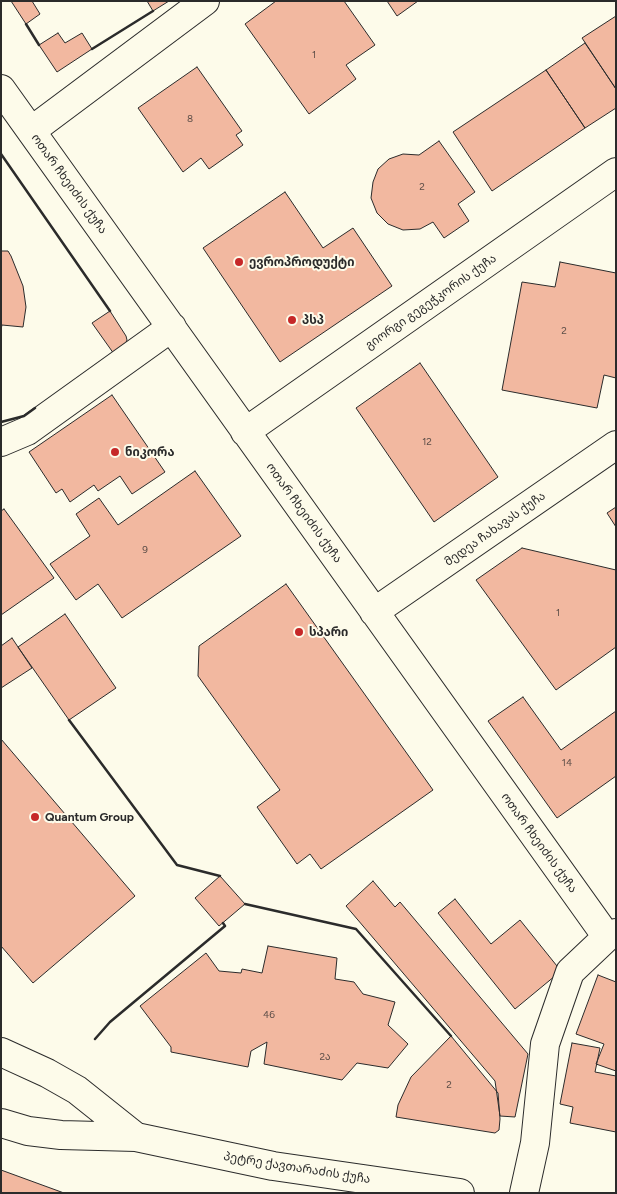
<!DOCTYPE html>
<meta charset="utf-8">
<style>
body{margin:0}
#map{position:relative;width:617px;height:1194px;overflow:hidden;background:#fdfbea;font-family:Figtree,sans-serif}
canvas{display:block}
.frame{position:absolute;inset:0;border:2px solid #2b2b2b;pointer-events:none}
</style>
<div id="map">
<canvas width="617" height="1194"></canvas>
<div class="frame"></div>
</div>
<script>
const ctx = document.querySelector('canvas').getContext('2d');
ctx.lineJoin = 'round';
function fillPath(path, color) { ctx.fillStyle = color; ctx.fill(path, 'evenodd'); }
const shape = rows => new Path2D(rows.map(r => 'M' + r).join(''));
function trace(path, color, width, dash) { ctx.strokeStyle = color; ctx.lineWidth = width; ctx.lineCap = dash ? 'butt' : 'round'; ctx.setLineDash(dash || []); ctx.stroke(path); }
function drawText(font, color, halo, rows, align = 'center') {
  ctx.font = font + ' Figtree,"Noto Sans Georgian",sans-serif'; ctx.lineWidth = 4; ctx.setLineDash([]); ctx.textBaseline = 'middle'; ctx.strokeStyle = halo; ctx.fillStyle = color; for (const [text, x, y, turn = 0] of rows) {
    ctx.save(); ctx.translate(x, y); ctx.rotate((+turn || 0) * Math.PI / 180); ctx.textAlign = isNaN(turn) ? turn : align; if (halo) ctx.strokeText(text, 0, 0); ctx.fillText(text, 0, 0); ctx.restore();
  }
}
const building = shape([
 [11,1,32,1,40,14,26,24,11,1],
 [147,1,169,1,153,11,147,1],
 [276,1,344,1,375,45,346,65,356,79,309,114,245,24,276,1],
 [387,1,418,1,397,16,387,1],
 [616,16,616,89,582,38,616,16],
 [58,33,65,43,82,33,92,49,57,72,39,45,58,33],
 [585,43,616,89,616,108,585,128,546,70,585,43],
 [197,67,242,131,236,135,243,145,209,169,201,158,183,172,138,108,197,67],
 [546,70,585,128,492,191,453,132,546,70],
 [439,141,475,192,458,204,469,221,444,238,433,222,420,229,403,230,388,224,377,213,371,198,373,182,378,169,389,159,403,154,419,155,439,141],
 [285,192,323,248,353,228,392,286,280,362,203,248,285,192],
 [1,251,8,251,11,256,23,286,26,307,23,327,2,325,1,329,1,251],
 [560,262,616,273,616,378,604,375,597,408,502,390,522,282,555,287,560,262],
 [110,311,126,336,127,340,125,345,114,354,92,323,110,311],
 [420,363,498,477,434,522,356,408,420,363],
 [112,395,165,472,132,494,120,476,98,491,94,485,70,502,62,489,56,493,29,452,112,395],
 [195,471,241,536,122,618,98,584,76,600,50,564,90,536,76,514,99,498,118,525,195,471],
 [616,507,616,527,607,513,616,507],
 [4,509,54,578,1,615,1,511,4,509],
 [522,548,616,570,616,647,556,690,476,580,522,548],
 [286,584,433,790,321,869,310,854,297,864,257,807,280,790,198,676,199,646,286,584],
 [65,614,116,688,69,720,18,647,65,614],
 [12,638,32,668,1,688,1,646,12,638],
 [523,697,561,750,616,711,616,776,557,818,488,721,523,697],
 [1,739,135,896,33,983,1,946,1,739],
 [220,876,245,904,219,926,195,898,220,876],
 [373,881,395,907,400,902,528,1054,515,1117,500,1116,495,1081,346,906,373,881],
 [455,899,491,944,520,920,561,971,515,1009,438,913,455,899],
 [268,946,337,958,335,979,354,982,363,994,395,1002,388,1025,408,1044,388,1068,357,1063,342,1080,264,1064,267,1042,251,1051,248,1067,171,1052,171,1047,140,1006,206,953,219,971,241,973,242,969,262,973,268,946],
 [598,975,616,982,616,1071,596,1064,604,1044,576,1034,598,975],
 [451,1036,498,1093,500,1119,499,1130,495,1133,396,1117,398,1105,411,1077,451,1036],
 [572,1043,600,1048,595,1072,616,1076,616,1132,570,1123,573,1107,560,1104,572,1043],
 [1,1170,64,1193,1,1193,1,1170]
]);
const street = shape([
 [1,89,607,937],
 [31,131,205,1],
 [245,432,616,172],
 [1,442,27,431,172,327],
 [374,612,616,445],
 [524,1193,535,1143,545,1044,570,972,607,937,616,933]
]);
const secondary = shape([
 [1,1052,47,1073,77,1090,136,1137],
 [1,1123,28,1131,61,1135,136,1137,273,1166,460,1193]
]);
const wall = shape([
 [26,24,39,45],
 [92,49,153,11],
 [1,154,110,311],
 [1,422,24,416,35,408],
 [69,720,177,865,220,876],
 [245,904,356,929,451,1036],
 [95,1039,110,1022,225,926,223,923]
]);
const markers = [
 [239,262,5,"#c62828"],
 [292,320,5,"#c62828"],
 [115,452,5,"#c62828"],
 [299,632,5,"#c62828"],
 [35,817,5,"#c62828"]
];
const numberNames = [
 ["1",314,55],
 ["8",190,119],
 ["2",422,187],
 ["2",564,331],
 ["12",427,442],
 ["9",145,550],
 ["1",558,613],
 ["14",567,763],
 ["46",269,1015],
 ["2ა",325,1057],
 ["2",449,1085]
];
const streetNames = [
 ["ოთარ ჩხეიძის ქუჩა",69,184,54],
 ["გიორგი გეგეჭკორის ქუჩა",431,302,-35],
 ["ოთარ ჩხეიძის ქუჩა",304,513,54],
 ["მედეა ჩახავას ქუჩა",495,529,-35],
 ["ოთარ ჩხეიძის ქუჩა",539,843,54],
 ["პეტრე ქავთარაძის ქუჩა",297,1168,9]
];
const poiNames = [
 ["ევროპროდუქტი",249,262],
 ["პსპ",302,320],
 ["ნიკორა",125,452],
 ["სპარი",309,632],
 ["Quantum Group",45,817]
];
fillPath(building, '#f2b8a0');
trace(building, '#2b2b2b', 1);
trace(street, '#2b2b2b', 30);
trace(secondary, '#2b2b2b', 30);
trace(street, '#fdfbea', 28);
trace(secondary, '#fdfbea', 28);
trace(wall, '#2b2b2b', 2.5);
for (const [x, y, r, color] of markers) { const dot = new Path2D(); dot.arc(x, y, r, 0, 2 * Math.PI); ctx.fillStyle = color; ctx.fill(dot); trace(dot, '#fdfbea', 2); }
drawText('10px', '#5d4e48', null, numberNames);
drawText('12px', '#2b2b2b', '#fdfbea', streetNames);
drawText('bold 12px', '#2b2b2b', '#fdfbea', poiNames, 'left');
</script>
